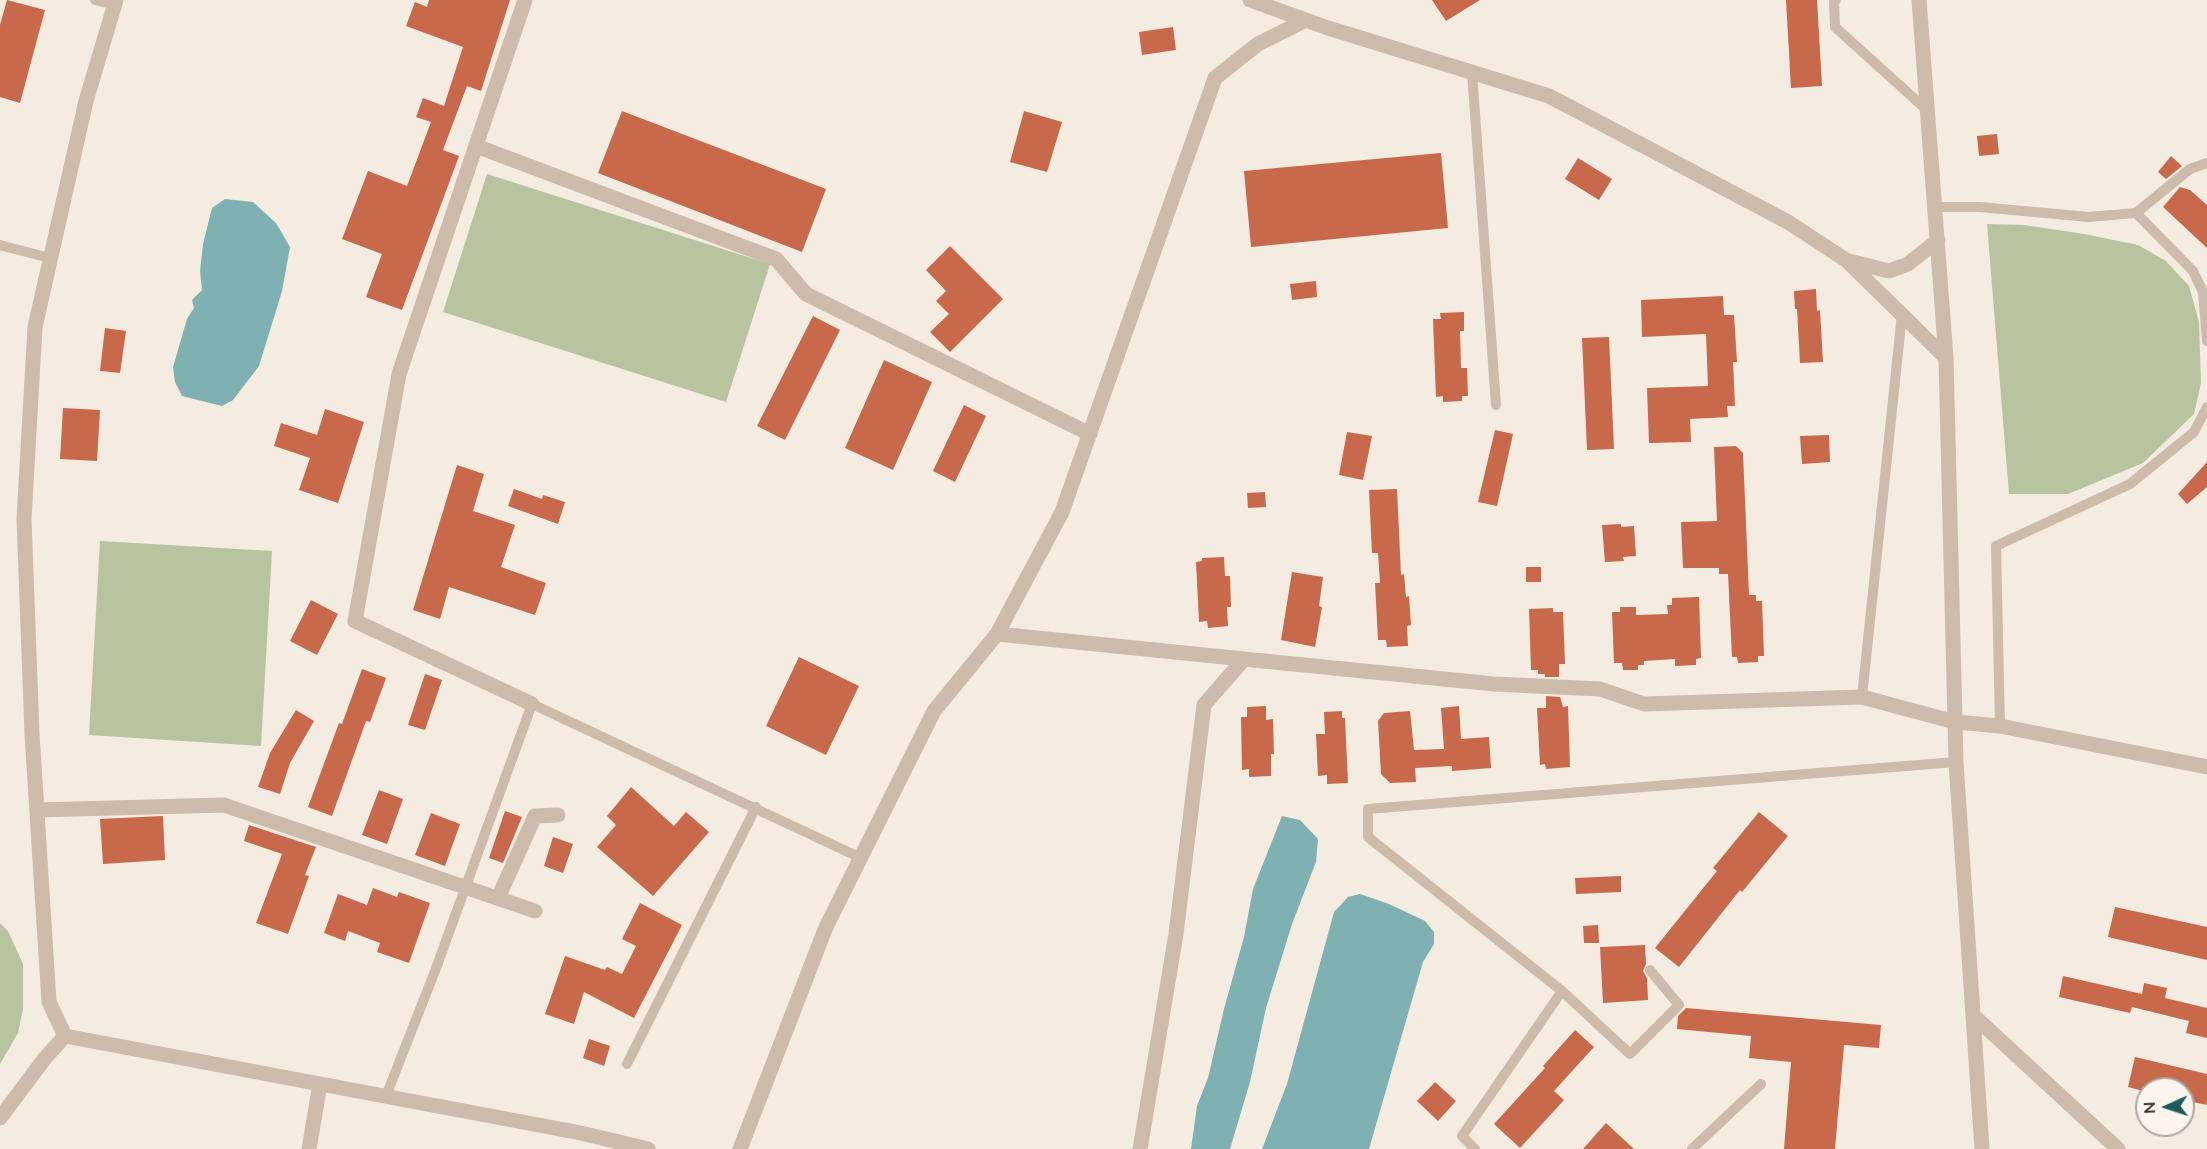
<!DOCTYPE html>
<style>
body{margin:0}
#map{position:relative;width:2207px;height:1149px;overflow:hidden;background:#f4ebe1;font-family:Mulish,sans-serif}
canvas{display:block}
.north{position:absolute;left:2135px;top:1077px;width:60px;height:60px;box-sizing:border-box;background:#fbf5ee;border:2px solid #aea6a0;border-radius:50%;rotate:267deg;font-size:16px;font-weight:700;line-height:24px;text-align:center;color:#3b302b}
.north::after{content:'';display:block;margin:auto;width:21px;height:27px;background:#1f5a5e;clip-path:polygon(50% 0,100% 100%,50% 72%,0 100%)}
</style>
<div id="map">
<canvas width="2207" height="1149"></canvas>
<div class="north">N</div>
</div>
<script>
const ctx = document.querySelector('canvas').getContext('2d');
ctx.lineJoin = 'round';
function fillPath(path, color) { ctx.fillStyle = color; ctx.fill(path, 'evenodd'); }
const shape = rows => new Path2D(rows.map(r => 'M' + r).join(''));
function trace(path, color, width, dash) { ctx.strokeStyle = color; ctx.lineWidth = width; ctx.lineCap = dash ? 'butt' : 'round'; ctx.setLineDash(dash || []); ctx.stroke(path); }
const green = shape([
 [487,174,770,264,726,402,443,312],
 [1987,224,2024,225,2084,234,2138,245,2166,261,2189,286,2199,322,2201,383,2194,414,2143,463,2068,494,2009,494],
 [100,541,272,551,261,746,89,735],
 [0,923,8,931,23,964,23,1009,18,1033,0,1064]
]);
const water = shape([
 [225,199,253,202,276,223,290,247,282,291,259,366,233,400,222,406,182,396,175,382,173,367,187,319,194,308,192,300,202,290,200,271,203,244,212,208],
 [1282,816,1300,820,1318,839,1316,862,1292,924,1266,1008,1250,1082,1230,1149,1191,1149,1197,1106,1208,1078,1224,1009,1244,937,1253,889],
 [1360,894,1389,904,1425,921,1434,932,1434,944,1423,962,1369,1149,1262,1149,1287,1084,1334,912,1348,897]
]);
const building = shape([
 [7,0,45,10,20,103,0,97,0,25],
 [429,0,510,0,481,91,467,86,443,150,459,156,402,310,366,297,382,254,342,239,368,171,407,186,431,122,416,117,423,98,444,106,463,47,406,26,415,2,427,7],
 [1432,0,1480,0,1446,21],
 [1786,0,1817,0,1822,86,1791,88],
 [1173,27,1176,50,1142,55,1139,32],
 [622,111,826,189,802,252,598,173],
 [1024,111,1062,122,1047,172,1010,162],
 [1997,134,1999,154,1979,156,1977,136],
 [1441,153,1448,228,1251,247,1244,171],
 [2171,156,2182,166,2166,179,2158,172],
 [1578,158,1612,179,1599,200,1565,179],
 [2180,187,2190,190,2207,205,2207,248,2163,207],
 [950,246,1003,299,950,352,930,332,949,314,936,301,946,291,926,270],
 [1316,281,1317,297,1292,300,1290,284],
 [1816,289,1817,311,1820,310,1823,362,1800,363,1797,309,1795,309,1794,291],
 [1723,296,1724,315,1734,315,1737,362,1733,362,1735,406,1727,406,1728,417,1690,419,1691,442,1649,443,1647,388,1708,386,1706,334,1642,337,1641,300],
 [1464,312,1464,331,1460,331,1461,368,1467,368,1468,396,1462,396,1462,401,1443,402,1443,396,1436,397,1433,319,1441,319,1440,313],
 [813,316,840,330,785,440,757,426],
 [105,328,126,331,120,373,100,371],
 [1609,337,1614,449,1587,450,1582,338],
 [884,360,932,382,893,470,845,448],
 [964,405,986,416,955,482,933,471],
 [63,408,100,410,97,461,60,459],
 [325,409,364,422,338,503,299,490,310,458,274,446,281,423,317,435],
 [1495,430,1513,434,1497,506,1478,502],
 [1347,432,1372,436,1363,480,1339,475],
 [1829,435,1830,462,1802,464,1800,436],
 [1736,446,1743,453,1749,595,1756,595,1756,601,1762,601,1764,656,1758,656,1758,662,1738,663,1737,657,1732,657,1728,574,1719,574,1719,568,1683,568,1681,522,1717,521,1714,447],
 [2207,462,2207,487,2187,504,2178,494],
 [457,465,484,474,473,511,515,525,501,567,546,583,535,615,449,587,440,619,413,610],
 [514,489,542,499,543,495,565,502,558,524,508,506],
 [1397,489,1401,575,1404,574,1406,597,1409,596,1411,625,1407,626,1408,646,1387,647,1386,640,1378,640,1375,583,1380,583,1378,553,1372,553,1369,490],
 [1265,492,1266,507,1248,508,1247,493],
 [1621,524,1621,527,1634,526,1636,556,1623,557,1624,561,1605,562,1602,525],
 [1224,557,1225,576,1230,576,1231,607,1227,607,1228,626,1208,628,1207,621,1199,622,1196,562,1202,561,1202,558],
 [1526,567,1541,567,1541,582,1526,582],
 [1292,572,1323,577,1319,606,1322,607,1315,647,1281,640],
 [1699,597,1701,658,1696,659,1696,665,1675,666,1675,659,1644,661,1644,665,1638,665,1638,670,1623,670,1622,663,1614,663,1612,612,1620,612,1620,607,1636,607,1636,615,1668,614,1667,605,1672,605,1672,598],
 [311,600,338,614,317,655,290,641],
 [1553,608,1553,612,1563,612,1565,664,1559,664,1559,677,1545,677,1545,674,1538,674,1538,670,1531,670,1529,609],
 [799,657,859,686,826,755,766,726],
 [362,669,386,678,370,722,366,721,332,816,308,807,339,723,342,724],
 [425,674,442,680,425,730,408,725],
 [1546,696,1560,697,1563,707,1568,706,1570,767,1546,769,1545,764,1540,765,1537,708,1546,708],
 [1266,706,1266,720,1273,719,1274,754,1271,754,1271,776,1249,777,1249,769,1242,770,1241,717,1247,717,1247,707],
 [1459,706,1461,739,1489,737,1491,768,1452,771,1452,766,1415,768,1416,782,1390,783,1381,774,1378,721,1384,713,1410,711,1414,750,1444,749,1441,708],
 [296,710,314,721,290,763,280,794,258,787,270,753],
 [1342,711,1342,718,1345,718,1348,783,1327,784,1327,775,1318,776,1316,734,1325,734,1324,712],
 [631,787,674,826,686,812,709,832,653,896,597,847,616,825,607,816],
 [379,790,403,799,387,844,362,835],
 [505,811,522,817,503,863,489,858],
 [1759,812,1788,836,1742,892,1740,890,1679,967,1655,948,1717,871,1713,868],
 [431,813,460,824,445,866,415,855],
 [163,816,165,860,103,864,100,819],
 [249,825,316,847,305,875,309,876,288,934,256,923,282,854,244,841],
 [553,837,573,844,563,873,544,866],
 [1621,876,1621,892,1576,894,1575,878],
 [373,888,397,897,399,892,430,903,409,963,377,952,380,943,348,931,345,941,324,933,338,894,367,905],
 [640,903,682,925,634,1018,584,992,574,1024,545,1014,565,956,605,970,607,967,622,974,636,946,622,939],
 [2115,907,2207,927,2207,960,2108,937],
 [1598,925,1599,943,1584,943,1583,926],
 [1645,945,1646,964,1643,971,1647,978,1648,1000,1603,1003,1600,947],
 [2063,976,2142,994,2144,983,2167,988,2165,998,2207,1008,2207,1038,2186,1033,2189,1021,2132,1007,2130,1013,2059,997],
 [1686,1008,1881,1025,1879,1048,1844,1045,1835,1149,1784,1149,1791,1062,1749,1058,1751,1036,1677,1029,1678,1016],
 [1575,1030,1594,1047,1554,1091,1564,1100,1520,1148,1494,1124,1545,1068,1543,1066],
 [589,1039,610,1046,604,1066,583,1058],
 [2135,1057,2207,1074,2207,1105,2183,1100,2183,1089,2147,1089,2147,1092,2128,1087],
 [1435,1082,1456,1101,1438,1121,1417,1101],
 [1606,1123,1634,1149,1583,1149]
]);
const lane = shape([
 [95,0,115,5],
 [1836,0,1834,2,1835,27,1928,111],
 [1472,72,1496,405],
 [1935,207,1980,207,2089,217,2136,213,2193,271,2203,292,2207,341],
 [2136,213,2190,169,2207,163],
 [0,245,50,258],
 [1862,697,1902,314],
 [2000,726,1996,546,2130,484,2194,432,2207,407],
 [1562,991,1630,1054,1679,1005,1650,970],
 [627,1064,756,807],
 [386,1096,435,971,532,704,861,858],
 [1475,1149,1462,1136,1562,991,1368,837,1368,809,1956,762],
 [1692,1149,1761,1084]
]);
const street = shape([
 [525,0,399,374,355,621,532,704],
 [1250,0,1328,28,1549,96,1788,222,1846,260,1946,358],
 [1919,0,1946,358,1956,762,1982,1149],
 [476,146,776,259,806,294,1090,434],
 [1849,261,1889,271,1908,264,1938,240],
 [997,634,1244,659,1204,705,1176,934,1140,1149],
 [1244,659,1494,684,1600,689,1644,704,1862,697,1955,722,2000,726,2207,767],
 [37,810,224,805,535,911],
 [498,898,535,816,558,815],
 [1975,1017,2118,1149],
 [65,1036,581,1133,648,1149],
 [0,1118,45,1058,65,1036,49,1002,32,734,24,519,35,327,86,101,116,0],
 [309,1149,320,1084],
 [740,1149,826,927,934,711,997,634,1062,512,1215,78,1258,44,1306,20]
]);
fillPath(green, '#b8c4a0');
fillPath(water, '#7fb0b2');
fillPath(building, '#c8694b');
trace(lane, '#cdbbac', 10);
trace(street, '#cdbbac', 15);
</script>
